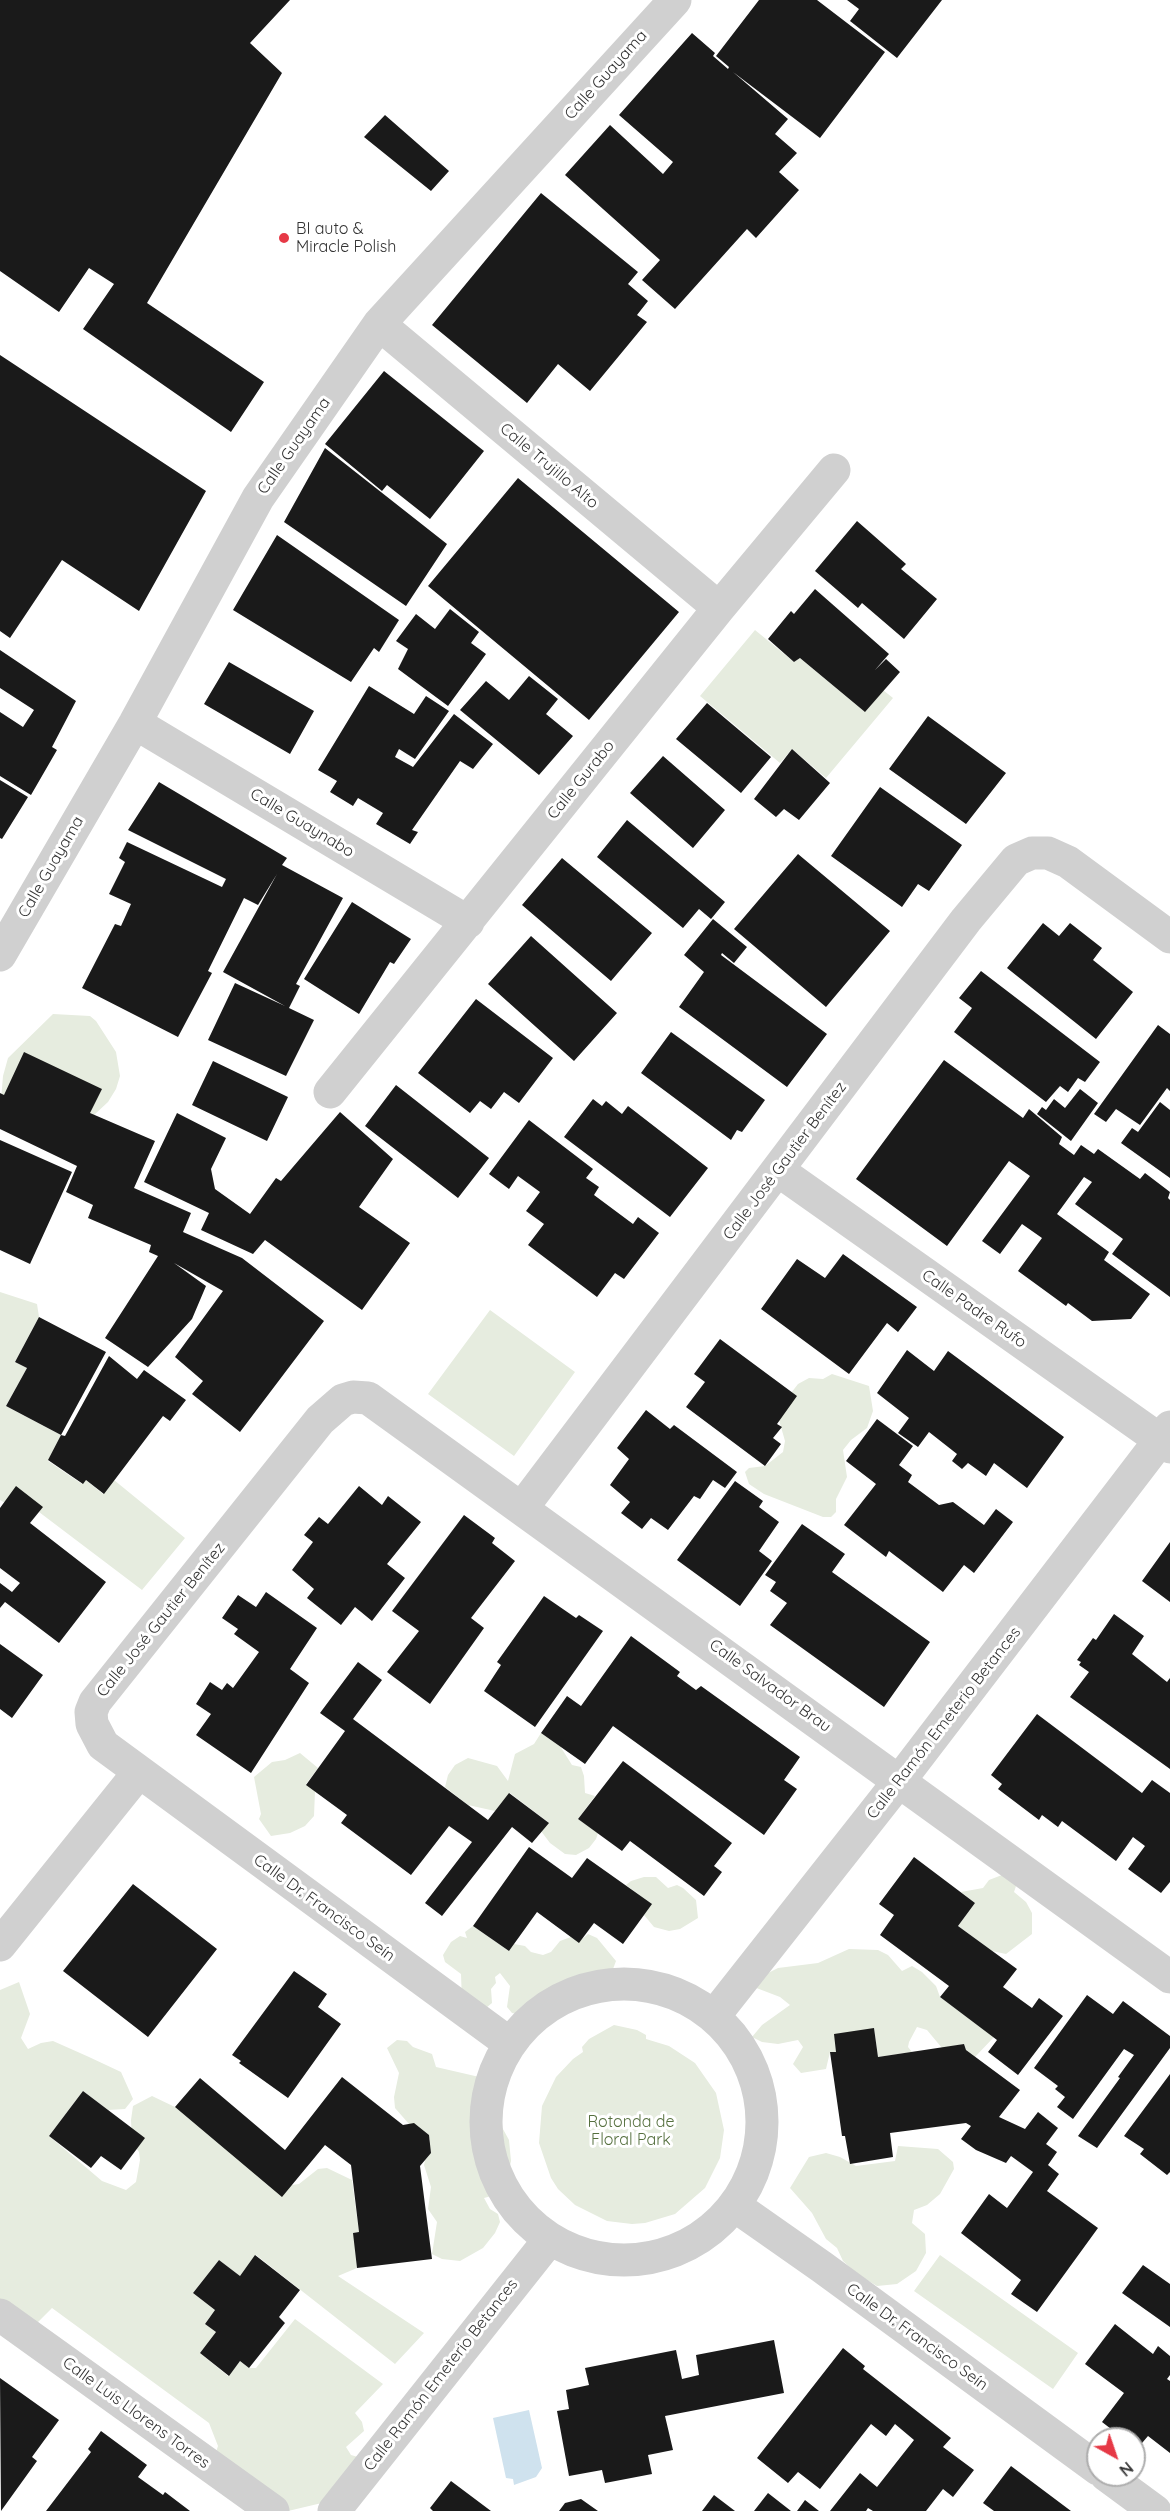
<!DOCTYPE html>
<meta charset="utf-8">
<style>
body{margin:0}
#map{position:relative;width:1170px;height:2511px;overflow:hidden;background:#fff;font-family:Quicksand,sans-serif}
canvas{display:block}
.north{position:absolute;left:1086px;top:2427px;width:60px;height:60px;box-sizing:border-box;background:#fff;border:2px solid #adadad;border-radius:50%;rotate:140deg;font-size:16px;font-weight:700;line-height:24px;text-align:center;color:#333}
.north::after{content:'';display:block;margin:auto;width:21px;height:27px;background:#e63946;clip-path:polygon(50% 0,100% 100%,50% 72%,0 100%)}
</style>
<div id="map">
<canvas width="1170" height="2511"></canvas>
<div class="north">N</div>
</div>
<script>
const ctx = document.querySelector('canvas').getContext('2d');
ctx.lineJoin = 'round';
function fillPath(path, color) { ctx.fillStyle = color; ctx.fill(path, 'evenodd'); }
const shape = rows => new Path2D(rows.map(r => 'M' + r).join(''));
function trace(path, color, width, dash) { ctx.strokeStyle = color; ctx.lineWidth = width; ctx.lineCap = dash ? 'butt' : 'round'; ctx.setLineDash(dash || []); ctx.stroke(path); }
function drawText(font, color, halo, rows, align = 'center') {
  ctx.font = font + ' Quicksand,sans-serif'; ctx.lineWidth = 6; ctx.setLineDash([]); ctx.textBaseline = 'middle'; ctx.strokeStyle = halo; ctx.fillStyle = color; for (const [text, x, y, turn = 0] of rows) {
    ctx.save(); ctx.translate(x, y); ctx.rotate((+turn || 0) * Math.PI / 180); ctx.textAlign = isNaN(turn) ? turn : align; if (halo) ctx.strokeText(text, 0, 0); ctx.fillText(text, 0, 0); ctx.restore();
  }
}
const green = shape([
 [755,630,794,662,800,658,864,711,883,690,893,698,826,778,792,749,780,763,700,696],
 [53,1014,90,1016,96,1021,116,1052,120,1076,116,1089,108,1102,78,1130,1,1100,3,1076,8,1058],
 [0,1292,37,1304,39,1317,15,1362,27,1368,6,1406,61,1435,48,1461,82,1484,86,1480,103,1494,114,1480,185,1538,142,1590,39,1512,40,1510,7,1504,0,1500],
 [490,1310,575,1372,514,1456,428,1394],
 [832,1374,869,1386,873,1411,867,1428,851,1440,843,1450,847,1477,836,1499,836,1512,831,1517,823,1517,764,1494,749,1484,745,1472,749,1468,765,1466,783,1452,785,1441,779,1420,781,1406,798,1384,809,1378,823,1379],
 [541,1733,560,1746,572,1765,581,1767,584,1776,585,1793,595,1796,578,1819,598,1833,596,1839,589,1848,576,1855,565,1854,550,1843,541,1831,548,1822,510,1793,495,1811,468,1805,445,1787,448,1775,455,1765,468,1758,497,1766,508,1781,515,1754,534,1744],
 [300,1753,318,1768,306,1784,315,1791,314,1816,305,1826,290,1833,271,1836,259,1819,261,1814,254,1777,272,1762,285,1760],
 [1002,1875,1013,1876,1016,1886,1014,1892,1026,1902,1032,1913,1032,1934,1006,1954,992,1951,958,1926,975,1903,961,1892,983,1888,989,1880],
 [644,1877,656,1877,668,1888,677,1885,683,1888,696,1900,698,1918,680,1929,669,1931,654,1927,644,1915,651,1904,626,1885,631,1881],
 [473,1926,509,1951,514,1944,525,1946,531,1952,543,1955,551,1952,560,1941,571,1937,579,1942,588,1934,597,1938,616,1961,613,1969,610,1995,601,2002,587,2005,563,1982,554,1986,530,2010,518,2014,512,2013,507,2007,510,1986,500,1973,495,1977,496,1983,491,1989,492,2003,486,2008,462,2002,461,1974,445,1962,443,1955,451,1942,460,1936,467,1938,465,1932],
 [849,1949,878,1950,888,1955,902,1971,912,1966,922,1972,936,1986,940,1997,994,2037,975,2057,966,2050,964,2044,942,2048,927,2030,917,2027,909,2042,908,2047,912,2052,878,2057,874,2028,836,2052,830,2052,826,2069,801,2073,793,2064,803,2047,798,2040,778,2044,762,2042,752,2037,762,2025,790,2005,780,1997,746,1984,778,1968,818,1963],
 [19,1982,30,2014,21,2038,28,2049,41,2043,53,2041,89,2057,121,2072,133,2099,125,2109,108,2110,83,2091,49,2136,102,2181,126,2190,136,2182,140,2160,139,2152,132,2142,131,2120,133,2106,152,2096,175,2107,259,2175,285,2186,299,2184,318,2169,327,2168,352,2180,359,2232,354,2233,357,2268,338,2276,424,2333,395,2364,256,2255,240,2276,219,2260,193,2293,215,2310,205,2324,216,2332,200,2353,228,2376,240,2361,249,2368,256,2368,295,2319,383,2384,355,2413,362,2422,364,2431,346,2447,351,2455,358,2457,326,2502,288,2511,216,2452,218,2446,209,2423,52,2308,37,2323,0,2331,0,1990],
 [614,2025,637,2030,646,2035,646,2039,669,2046,695,2063,716,2093,724,2130,720,2158,705,2188,675,2214,645,2223,632,2224,607,2221,575,2205,558,2189,551,2178,539,2143,542,2106,556,2077,573,2059,583,2052,582,2047,589,2039],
 [397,2040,407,2041,413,2047,432,2054,436,2067,501,2082,498,2120,509,2140,511,2161,507,2178,499,2194,484,2198,490,2209,498,2214,500,2222,495,2233,483,2248,460,2261,442,2259,432,2254,437,2222,428,2209,431,2187,424,2165,430,2139,420,2130,409,2124,395,2108,394,2097,399,2073,387,2048],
 [898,2146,938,2149,953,2162,954,2169,940,2194,927,2205,914,2210,912,2223,925,2234,926,2253,916,2271,897,2284,877,2286,857,2274,843,2261,837,2248,826,2239,812,2213,790,2188,809,2157,826,2153,840,2157,856,2166,895,2161],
 [940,2255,1078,2353,1053,2389,914,2291]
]);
const water = shape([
 [529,2410,542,2468,536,2477,514,2485,513,2479,506,2478,493,2418]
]);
const building = shape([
 [0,0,290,0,250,43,282,73,147,303,264,382,231,432,83,329,114,284,89,268,59,312,0,271],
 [759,0,817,0,885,52,820,138,733,72,788,119,775,134,797,153,779,172,799,190,756,238,747,229,675,309,642,280,660,260,565,175,610,125,663,174,673,162,619,115,692,33,715,53,713,56,728,69,729,67,716,56],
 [847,0,942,0,897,58,850,21,859,9],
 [385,115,449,171,431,191,364,137],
 [541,193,638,272,628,284,648,301,637,315,647,322,590,391,558,364,527,403,432,325],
 [0,355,206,491,139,611,62,560,10,638,0,631],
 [384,371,484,451,430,519,387,485,382,491,325,444],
 [325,448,447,544,406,606,284,522],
 [518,478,679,612,589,720,428,586],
 [857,521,906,564,901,569,937,599,904,639,862,603,858,608,815,571],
 [277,535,399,620,379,652,374,648,351,682,233,610],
 [815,589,889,654,875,670,886,659,900,672,865,712,800,658,794,662,768,639,791,611,794,614],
 [450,609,479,632,471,643,486,654,448,706,398,669,408,649,396,641,416,614,435,629],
 [0,650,76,701,52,747,57,750,31,795,0,776,0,712,23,727,34,710,0,688],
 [229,662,314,711,290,754,204,704],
 [529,676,558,699,546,714,573,736,539,775,460,710,486,681,509,700],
 [369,686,414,714,426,696,449,711,415,759,399,749,395,757,413,767,454,714,493,744,473,769,460,761,412,830,418,832,410,844,376,824,383,813,358,798,353,806,330,792,337,781,318,770],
 [707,703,771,757,741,793,676,739],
 [928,716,1006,773,966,824,889,769],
 [792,749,830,783,799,820,784,809,776,817,754,799],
 [663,756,725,810,693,848,630,793],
 [0,780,28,797,2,839,0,838],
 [159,782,287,858,282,865,343,898,296,984,300,986,289,1008,314,1020,286,1076,208,1040,235,983,285,1006,223,972,277,874,258,905,244,898,208,971,212,973,178,1037,82,988,115,924,121,926,131,904,109,894,125,862,119,858,127,842,222,887,226,879,128,830],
 [880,787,962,845,929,891,918,884,902,907,831,856],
 [627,820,725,902,711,919,699,909,683,928,597,857],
 [798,854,890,931,826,1007,734,929],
 [562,858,652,933,611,981,522,905],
 [352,902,411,939,394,964,390,962,359,1014,304,979],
 [713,919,747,947,734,963,722,953,721,955,827,1034,787,1087,679,1007,704,972,684,955],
 [1043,923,1059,936,1070,923,1102,948,1093,960,1133,992,1096,1039,1007,968],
 [531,936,617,1013,574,1061,488,984],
 [981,971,1100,1062,1085,1082,1078,1078,1068,1092,1060,1086,1046,1102,954,1032,972,1008,959,998],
 [476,999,553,1058,519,1103,504,1092,491,1109,480,1101,470,1113,418,1073],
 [1158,1025,1170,1034,1170,1091,1167,1088,1140,1125,1116,1109,1106,1122,1094,1114],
 [671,1032,765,1100,742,1132,737,1130,731,1140,641,1073],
 [24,1052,102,1089,90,1113,155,1141,134,1188,191,1213,183,1232,242,1258,324,1321,240,1432,192,1394,203,1381,175,1357,223,1291,174,1263,206,1286,192,1319,148,1367,105,1338,158,1256,149,1252,151,1245,88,1218,93,1205,66,1192,77,1166,0,1129,0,1093,4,1095],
 [944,1060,1023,1118,1029,1109,1062,1137,1059,1144,1074,1155,1081,1145,1094,1154,1098,1149,1140,1179,1145,1173,1170,1192,1168,1198,1170,1200,1170,1297,1112,1254,1123,1239,1075,1204,1092,1182,1084,1177,1057,1214,1109,1252,1104,1260,1150,1294,1131,1319,1092,1321,1068,1303,1066,1306,1018,1271,1042,1238,1022,1224,1000,1254,982,1241,1030,1176,1009,1161,947,1246,856,1179],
 [213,1061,288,1097,267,1141,192,1105],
 [396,1085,489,1158,458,1198,365,1126],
 [1080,1089,1098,1103,1071,1141,1037,1114,1042,1107,1046,1110,1054,1099,1065,1108],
 [593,1099,602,1106,606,1101,622,1114,628,1106,708,1168,670,1217,564,1137],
 [1160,1102,1170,1110,1170,1178,1121,1143,1132,1128,1138,1132],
 [340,1112,393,1159,359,1207,410,1243,362,1310,265,1240,253,1254,201,1230,209,1213,144,1182,177,1113,226,1138,211,1169,215,1189,250,1214,276,1178,281,1181],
 [529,1120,593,1169,586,1178,599,1187,594,1195,633,1224,638,1217,659,1233,624,1279,615,1273,597,1297,528,1245,544,1224,526,1211,540,1192,518,1176,509,1189,489,1174],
 [0,1140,72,1172,30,1264,0,1250],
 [843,1254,917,1307,898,1332,887,1323,849,1374,761,1309,797,1259,825,1278],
 [39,1317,106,1352,61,1435,65,1436,109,1356,137,1379,144,1370,186,1400,170,1421,163,1416,104,1494,86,1480,83,1484,48,1460,61,1435,6,1406,27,1368,15,1362],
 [720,1339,797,1396,777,1424,782,1427,773,1438,781,1444,765,1466,686,1407,705,1382,694,1374],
 [907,1350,934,1371,948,1351,1064,1437,1027,1488,994,1463,986,1476,968,1463,962,1469,952,1461,957,1454,929,1432,918,1447,898,1433,909,1418,877,1393],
 [646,1410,670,1429,674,1425,737,1472,725,1488,713,1480,700,1499,694,1496,668,1530,651,1518,642,1529,621,1513,630,1502,610,1485,629,1459,617,1448],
 [877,1419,913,1446,899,1465,912,1475,908,1482,939,1505,953,1502,984,1525,996,1509,1013,1522,974,1573,964,1565,943,1592,889,1551,886,1557,844,1525,876,1484,846,1461],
 [735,1481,763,1501,759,1507,779,1522,759,1551,772,1561,740,1606,677,1560],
 [16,1486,43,1507,30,1523,106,1582,59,1643,5,1602,0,1608,0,1583,12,1592,20,1583,0,1568,0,1508],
 [359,1486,382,1505,388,1496,421,1522,387,1564,405,1578,372,1621,355,1607,341,1625,307,1598,314,1589,292,1570,313,1542,304,1535,319,1517,328,1524],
 [464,1515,495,1538,492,1543,515,1561,471,1618,484,1628,430,1704,387,1672,419,1631,392,1611],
 [802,1524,845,1554,832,1572,930,1642,884,1707,770,1625,787,1603,770,1591,776,1582,765,1575],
 [1170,1542,1170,1602,1142,1581],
 [266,1592,317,1628,290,1669,309,1683,251,1773,196,1735,211,1714,196,1704,210,1682,222,1690,227,1683,233,1688,259,1652,234,1634,238,1629,222,1618,238,1595,256,1607],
 [544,1596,576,1618,579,1615,603,1631,535,1727,484,1691,501,1665,497,1662],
 [1114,1614,1144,1636,1132,1654,1167,1682,1170,1678,1170,1769,1070,1697,1089,1672,1079,1665,1081,1662,1077,1660,1093,1638,1096,1640],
 [631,1636,680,1672,677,1676,696,1690,701,1686,800,1757,784,1780,797,1789,764,1835,613,1726,585,1764,541,1733,567,1696,581,1706],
 [0,1644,43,1675,12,1718,0,1709],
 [358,1662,382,1680,353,1719,488,1820,509,1793,549,1823,532,1843,512,1827,442,1916,425,1903,472,1842,449,1826,411,1875,341,1823,347,1815,306,1785,345,1731,320,1713],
 [1037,1714,1142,1793,1152,1780,1170,1793,1170,1882,1161,1893,1128,1869,1145,1846,1133,1837,1116,1861,1062,1821,1058,1827,1042,1815,1039,1820,998,1789,1002,1784,991,1775],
 [623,1761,732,1843,714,1866,722,1872,704,1896,630,1841,622,1851,578,1819],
 [529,1847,572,1878,587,1858,652,1904,623,1944,594,1923,579,1943,537,1912,509,1951,473,1926],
 [914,1857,975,1903,958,1926,1017,1969,1003,1987,1032,2008,1039,1998,1063,2016,1018,2075,988,2052,997,2040,940,1997,949,1986,880,1935,894,1915,879,1904],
 [133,1884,217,1949,148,2037,63,1971],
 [294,1971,327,1994,318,2007,341,2024,288,2098,239,2063,241,2061,232,2055],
 [1087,1995,1113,2014,1123,2001,1170,2036,1170,2048,1097,2148,1078,2136,1120,2078,1118,2077,1134,2055,1124,2049,1073,2119,1057,2107,1065,2097,1055,2089,1058,2086,1034,2068],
 [874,2028,878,2057,964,2044,966,2050,1020,2090,999,2117,1025,2129,1038,2112,1058,2128,1046,2144,1057,2152,1048,2165,1059,2174,1047,2191,1098,2228,1037,2312,1011,2294,1021,2280,961,2233,989,2194,1007,2208,1033,2172,1011,2156,1006,2163,976,2150,961,2139,971,2126,966,2123,890,2133,893,2157,850,2164,845,2136,842,2136,830,2052,836,2052,834,2034],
 [1170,2074,1170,2172,1167,2175,1140,2154,1144,2149,1124,2136],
 [342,2077,403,2125,414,2123,429,2135,431,2153,420,2166,432,2259,357,2268,353,2233,359,2232,351,2165,325,2145,282,2197,175,2107,200,2078,285,2150],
 [83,2091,145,2138,121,2170,101,2156,91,2168,49,2136],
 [255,2255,300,2290,279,2317,285,2323,249,2368,240,2361,229,2376,200,2353,216,2332,205,2324,215,2310,193,2293,219,2260,240,2276],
 [1143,2265,1170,2284,1170,2327,1122,2293],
 [1115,2324,1153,2354,1158,2346,1170,2356,1170,2375,1167,2379,1170,2381,1170,2453,1148,2436,1137,2449,1134,2447,1134,2439,1124,2439,1102,2422,1124,2393,1085,2364],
 [774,2340,784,2393,665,2416,673,2450,648,2455,652,2474,605,2483,602,2470,569,2476,557,2411,569,2409,566,2390,589,2385,585,2368,676,2350,682,2379,699,2375,696,2355],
 [843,2348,865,2366,863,2369,951,2438,943,2447,974,2470,953,2497,943,2489,926,2511,873,2511,868,2508,866,2511,830,2511,860,2473,877,2487,914,2440,895,2424,886,2436,871,2424,820,2489,798,2472,788,2483,757,2458],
 [0,2378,59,2420,32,2457,37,2461,1,2511],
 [101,2431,147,2465,138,2477,163,2495,165,2492,190,2511,46,2511,91,2452,88,2449],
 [1011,2466,1071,2511,994,2511,983,2503],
 [451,2481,491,2511,433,2511,430,2508],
 [768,2493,791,2511,754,2511],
 [714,2495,735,2511,702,2511],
 [581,2499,598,2511,559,2511,565,2503],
 [805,2500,819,2511,797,2511]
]);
const minor = shape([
 [379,324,719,608],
 [135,723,468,922],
 [0,955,135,723,258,498,379,324,675,0],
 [330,1092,719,608,834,470],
 [779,1171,1170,1447],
 [522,1508,966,920,1016,860,1032,853,1048,853,1068,862,1170,937],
 [0,1945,139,1772],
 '486 2122a138 138 0 1 1 276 0a138 138 0 1 1-276 0Z',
 [714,2016,900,1780,1170,1427],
 [509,2043,103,1745,92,1724,91,1712,95,1702,320,1420,343,1400,353,1397,368,1398,1170,1977],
 [735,2206,822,2267,1098,2469],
 [0,2315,273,2511],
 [1106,2475,1155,2511],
 [334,2511,549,2240]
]);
const markers = [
 [284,238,6,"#e63946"]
];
const streetNames = [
 ["Calle Guayama",606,75,-48],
 ["Calle Guayama",294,446,-55],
 ["Calle Trujillo Alto",549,466,40],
 ["Calle Gurabo",581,780,-51],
 ["Calle Guaynabo",302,823,31],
 ["Calle Guayama",51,867,-60],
 ["Calle José Gautier Benítez",785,1161,-53],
 ["Calle Padre Rufo",974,1309,35],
 ["Calle José Gautier Benítez",161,1620,-51],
 ["Calle Salvador Brau",770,1686,36],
 ["Calle Ramón Emeterio Betances",944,1723,-52],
 ["Calle Dr. Francisco Seín",324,1908,36],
 ["Calle Dr. Francisco Seín",917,2337,36],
 ["Calle Ramón Emeterio Betances",441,2375,-52],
 ["Calle Luis Llorens Torres",136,2413,36]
];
const poiNames = [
 ["BI auto &",296,229],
 ["Miracle Polish",296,247]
];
const parkNames = [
 ["Rotonda de",631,2122],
 ["Floral Park",631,2140]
];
fillPath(green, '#e6ecdf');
fillPath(water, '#cfe2ee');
fillPath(building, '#1a1a1a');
trace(minor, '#d0d0d0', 33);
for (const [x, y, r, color] of markers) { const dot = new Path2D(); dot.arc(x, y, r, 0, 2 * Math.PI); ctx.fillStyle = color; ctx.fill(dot); trace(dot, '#fff', 2); }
drawText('16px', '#333', '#fff', streetNames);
drawText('16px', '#333', '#fff', poiNames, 'left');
drawText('16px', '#56703f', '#fff', parkNames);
</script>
